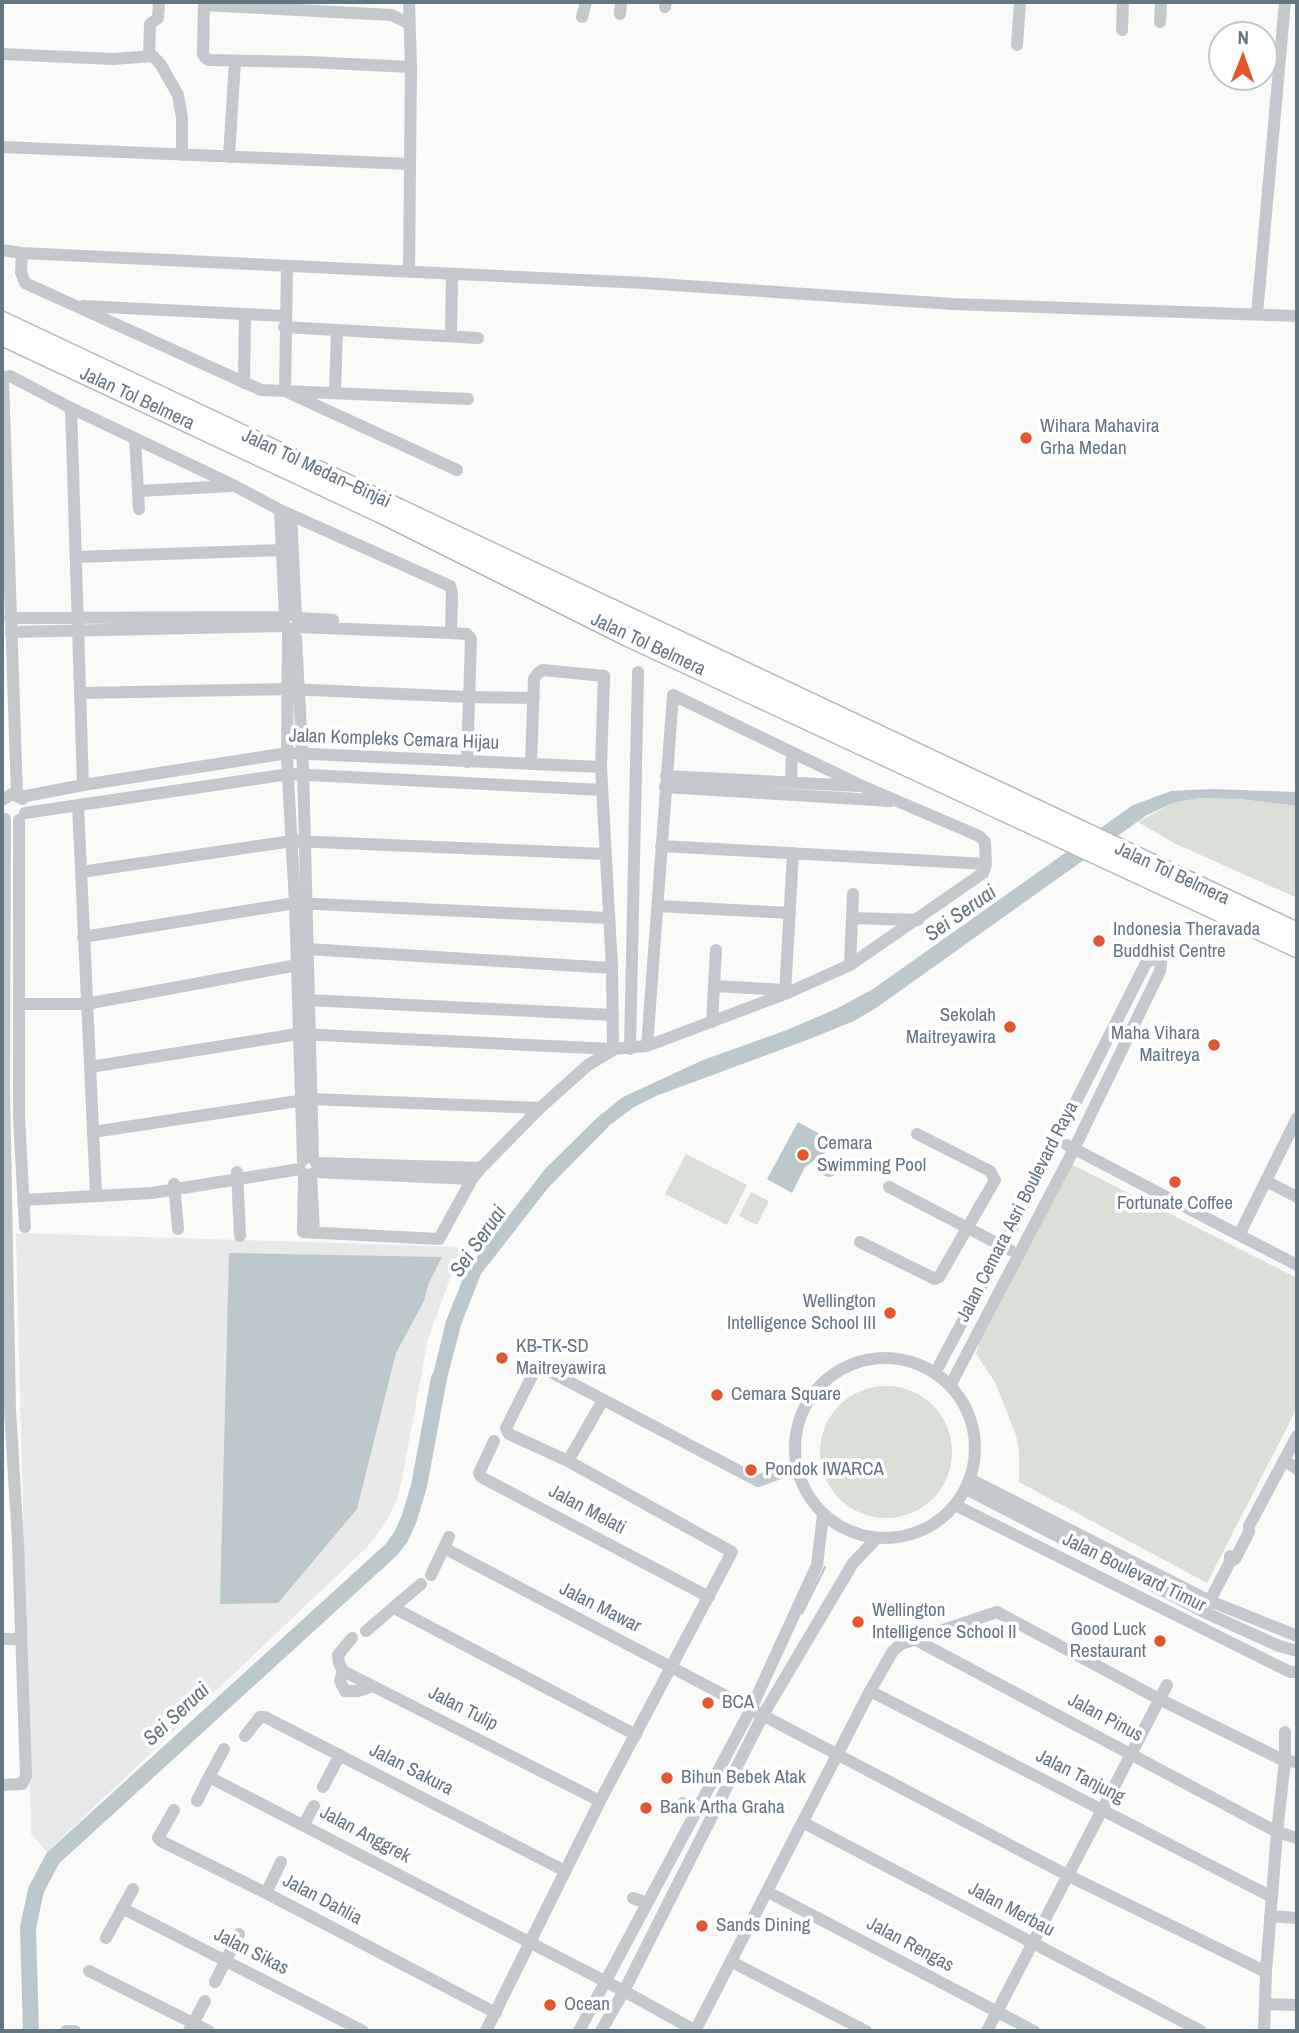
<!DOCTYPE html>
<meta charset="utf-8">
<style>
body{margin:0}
#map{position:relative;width:1299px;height:2033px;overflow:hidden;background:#fafaf8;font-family:"Archivo Narrow",sans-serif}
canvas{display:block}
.frame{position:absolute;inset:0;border:4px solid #657683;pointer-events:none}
.north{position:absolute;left:1208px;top:21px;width:70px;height:70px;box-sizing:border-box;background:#fff;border:2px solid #c1c8cd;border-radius:50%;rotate:1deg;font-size:19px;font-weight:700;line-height:28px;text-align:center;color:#657683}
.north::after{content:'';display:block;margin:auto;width:24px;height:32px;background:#e4572e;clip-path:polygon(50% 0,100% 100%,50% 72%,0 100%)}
</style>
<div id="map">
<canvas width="1299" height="2033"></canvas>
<div class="frame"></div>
<div class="north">N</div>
</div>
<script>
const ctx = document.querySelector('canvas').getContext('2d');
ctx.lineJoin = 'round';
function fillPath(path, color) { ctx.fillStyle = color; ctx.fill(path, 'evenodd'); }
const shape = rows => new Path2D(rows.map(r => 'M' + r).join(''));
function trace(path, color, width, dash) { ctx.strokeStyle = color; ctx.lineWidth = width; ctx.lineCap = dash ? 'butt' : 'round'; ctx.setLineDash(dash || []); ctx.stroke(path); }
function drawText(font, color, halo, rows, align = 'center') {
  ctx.font = font + ' "Archivo Narrow",sans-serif'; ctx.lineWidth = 7; ctx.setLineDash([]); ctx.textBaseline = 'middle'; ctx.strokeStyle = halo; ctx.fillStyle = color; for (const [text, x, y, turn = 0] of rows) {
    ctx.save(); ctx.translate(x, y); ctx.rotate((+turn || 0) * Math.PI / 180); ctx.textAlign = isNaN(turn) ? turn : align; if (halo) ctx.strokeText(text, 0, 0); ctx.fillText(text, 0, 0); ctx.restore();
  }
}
const built = shape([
 [16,1233,467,1247,451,1276,428,1339,402,1479,396,1503,384,1525,368,1546,47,1852,31,1834]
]);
const green = shape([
 [1199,798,1240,799,1297,806,1297,898,1176,844,1138,822,1173,803],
 [686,1154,747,1185,727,1225,665,1194],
 [1069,1163,1297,1278,1297,1408,1207,1583,1019,1482,1019,1452,1016,1435,995,1382,976,1354,985,1326],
 [751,1192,769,1201,757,1225,739,1216],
 '820 1452a66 66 0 1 1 132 0a66 66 0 1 1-132 0Z'
]);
const water = shape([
 [1212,789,1297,792,1297,806,1240,799,1199,798,1173,803,1147,815,876,1008,854,1021,807,1040,656,1096,634,1107,610,1125,548,1188,481,1274,461,1325,442,1398,427,1399,446,1321,466,1271,545,1169,599,1116,623,1097,703,1060,787,1030,838,1008,873,989,1133,805,1171,791],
 [798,1122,827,1138,826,1152,805,1167,792,1193,767,1179],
 '821 1169a8 8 0 1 1 16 0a8 8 0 1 1-16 0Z',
 [229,1253,442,1257,428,1285,424,1301,396,1353,357,1509,278,1603,220,1604]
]);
const stream = shape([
 [802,1613,825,1567]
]);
const river = shape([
 [31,2031,28,1928,36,1890,53,1858,391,1550,401,1537,409,1519,419,1486,439,1378]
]);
const minor = shape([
 [204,2,203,55,208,60,309,62,411,67],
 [204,5,392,15,409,24],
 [665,7,666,2],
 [620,14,621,2],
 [582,17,586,2],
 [1160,22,1161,2],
 [1122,30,1123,2],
 [1017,45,1020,2],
 [2,54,113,59,153,56,161,65,178,95,182,118,182,155],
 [149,56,150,24,158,18,159,2],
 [2,147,409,164],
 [229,157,235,61],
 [2,250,22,253,644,283,952,304,1297,316],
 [22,253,21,272,25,283,261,390,468,399],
 [409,272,411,67,409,2],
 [83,306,285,316],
 [1257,314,1285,2],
 [284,327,478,338],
 [451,336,452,274],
 [244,383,245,315],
 [285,391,457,470],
 [285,391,287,267],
 [335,392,337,330],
 [71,408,83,785],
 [135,438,139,509],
 [139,491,231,486],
 [291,515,296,616],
 [77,557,282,550],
 [10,618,285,617,291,614,296,616,299,620,295,629,288,630,283,623,285,617,280,510],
 [298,618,333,620],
 [298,627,451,633],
 [288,630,287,759,295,903,303,1160],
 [11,632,284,626],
 [296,638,303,768,313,1159],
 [81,693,288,689,469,697,534,698],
 [531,764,534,679,538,673,543,670,604,676,601,767,612,968,613,1049],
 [666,776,858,786],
 [791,783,792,752],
 [665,787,890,801],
 [17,795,3,381,5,377,10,376,71,408,235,486,280,510,450,586,452,592,451,633,467,634,471,639,467,762],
 [21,797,83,785,288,753,601,767],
 [2,800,12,794,23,799],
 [78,805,96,1195],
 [25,813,289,774,602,790],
 [19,820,19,1118,25,1227],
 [661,846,986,864],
 [81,872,292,841,605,854],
 [658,906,790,913],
 [852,918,918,920],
 [83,937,295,903,609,918],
 [307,949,612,968],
 [850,965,853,894],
 [714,986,785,990],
 [785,994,793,853],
 [308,1000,613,1015],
 [20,1004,86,1004,303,964],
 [712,1022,716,950],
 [630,1049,638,672],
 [90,1067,298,1034,613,1049,647,1046,785,994,850,965,983,873,986,864,985,842,979,836,862,786,673,695,647,1046],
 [1297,1118,1239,1235,1297,1265],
 [93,1132,311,1099,540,1108],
 [1067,1145,1239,1235],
 [316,1163,481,1168],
 [237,1172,240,1236],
 [315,1172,472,1179],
 [304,1174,303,1232,439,1239,472,1179,481,1168,540,1108,588,1065,613,1050],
 [311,1174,314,1233],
 [1266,1181,1297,1197],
 [174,1184,178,1229],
 [889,1187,1010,1250],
 [23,1200,152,1193,300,1169],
 [860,1242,935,1279,939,1277,995,1180,990,1171,917,1134],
 '795 1448a90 90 0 1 1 180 0a90 90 0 1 1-180 0Z',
 [935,1373,1003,1246,1146,963,1162,954],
 [950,1386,1074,1149,1160,971,1162,954],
 [494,1441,479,1473,481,1477,709,1597],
 [1284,1460,1297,1469],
 [568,1461,603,1400],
 [970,1479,1210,1601,1297,1636],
 [966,1489,1204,1612,1279,1646,1297,1651],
 [955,1505,1290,1672,1297,1672],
 [444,1548,1067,1875,1266,1972],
 [1230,1562,1235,1559,1249,1532,1249,1526,1297,1436],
 [431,1575,449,1537],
 [1207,1606,1230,1562,1230,1556],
 [394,1608,636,1735],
 [366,1631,421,1584],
 [352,1638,338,1655,339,1663,343,1671,600,1801],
 [2,1639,20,1639],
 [914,1639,1277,1832,1297,1838],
 [343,1671,340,1681,345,1691,358,1691,373,1686],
 [870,1691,1272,1897],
 [245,1736,260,1717,265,1717,565,1871],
 [224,1749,209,1777,624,1991,696,2031],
 [2,1785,22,1784,26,1776,18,1542,10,1410,4,1087,5,819],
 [323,1787,340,1755],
 [197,1801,209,1777],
 [683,1803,697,1810],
 [174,1810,158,1838,161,1841,266,1893,496,2013],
 [804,1823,1201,2031],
 [304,1824,314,1806],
 [768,1892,1034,2031],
 [266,1893,281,1862],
 [633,1898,647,1903],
 [122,1908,363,2031],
 [1270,1916,1297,1918],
 [106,1938,133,1889],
 [732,1962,866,2031],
 [89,1971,209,2031],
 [215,1982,239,1934],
 [1266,2004,1297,2005],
 [66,2031,75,2031],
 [189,2031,205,2001],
 [486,2031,600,1801,732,1552,568,1461,509,1434,506,1428,535,1370,543,1368,758,1481,796,1467],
 [579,2031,751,1709,817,1565,823,1515],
 [601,2031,624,1991,763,1715,853,1563,877,1538],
 [695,2031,870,1691,893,1651,901,1644,997,1612,1159,1699,1285,1761,1297,1762],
 [987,2031,1167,1685],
 [1264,2031,1266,1972,1277,1832,1285,1761,1285,1732]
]);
const highway = shape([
 [2,321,1297,932],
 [2,336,384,515,628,637,1297,948]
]);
const markers = [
 [1026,438,7,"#e4572e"],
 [1099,941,7,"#e4572e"],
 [1010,1027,7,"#e4572e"],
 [1214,1045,7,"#e4572e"],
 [803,1155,7,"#e4572e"],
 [1175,1182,7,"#e4572e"],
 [890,1313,7,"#e4572e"],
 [502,1358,7,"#e4572e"],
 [717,1395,7,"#e4572e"],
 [751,1470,7,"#e4572e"],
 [858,1622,7,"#e4572e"],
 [1160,1641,7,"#e4572e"],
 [708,1703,7,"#e4572e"],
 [667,1778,7,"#e4572e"],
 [646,1808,7,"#e4572e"],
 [702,1926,7,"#e4572e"],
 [550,2005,7,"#e4572e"]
];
const streetNames = [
 ["Jalan Tol Belmera",137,399,25],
 ["Jalan Tol Medan–Binjai",316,469,25],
 ["Jalan Tol Belmera",648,645,25],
 ["Jalan Kompleks Cemara Hijau",394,740,2],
 ["Jalan Tol Belmera",1172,874,25],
 ["Jalan Cemara Asri Boulevard Raya",1018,1212,-63],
 ["Jalan Melati",587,1510,28],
 ["Jalan Boulevard Timur",1134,1573,26],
 ["Jalan Mawar",600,1608,27],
 ["Jalan Tulip",463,1709,27],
 ["Jalan Pinus",1105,1718,28],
 ["Jalan Sakura",411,1770,27],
 ["Jalan Tanjung",1080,1777,27],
 ["Jalan Anggrek",365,1835,28],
 ["Jalan Dahlia",322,1900,28],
 ["Jalan Merbau",1011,1910,28],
 ["Jalan Rengas",910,1945,28],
 ["Jalan Sikas",251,1952,27]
];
const poiNames = [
 ["Wihara Mahavira",1040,427],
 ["Grha Medan",1040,449],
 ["Indonesia Theravada",1113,930],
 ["Buddhist Centre",1113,952],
 ["Sekolah",996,1016,"right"],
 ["Maitreyawira",996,1038,"right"],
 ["Maha Vihara",1200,1034,"right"],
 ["Maitreya",1200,1056,"right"],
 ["Cemara",817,1144],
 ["Swimming Pool",817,1166],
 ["Fortunate Coffee",1175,1204,"center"],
 ["Wellington",876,1302,"right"],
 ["Intelligence School III",876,1324,"right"],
 ["KB-TK-SD",516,1347],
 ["Maitreyawira",516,1369],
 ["Cemara Square",731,1395],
 ["Pondok IWARCA",765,1470],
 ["Wellington",872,1611],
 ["Intelligence School II",872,1633],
 ["Good Luck",1146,1630,"right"],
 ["Restaurant",1146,1652,"right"],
 ["BCA",722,1703],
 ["Bihun Bebek Atak",681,1778],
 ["Bank Artha Graha",660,1808],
 ["Sands Dining",716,1926],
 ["Ocean",564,2005]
];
const waterNames = [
 ["Sei Seruai",961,914,-35],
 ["Sei Seruai",479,1242,-55],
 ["Sei Seruai",177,1715,-43]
];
fillPath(built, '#e8e9e9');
fillPath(green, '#dadfd7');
fillPath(water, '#bbc7cb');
trace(stream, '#bbc7cb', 2.5);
trace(river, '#bbc7cb', 16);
trace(highway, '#b4b9bd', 21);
trace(minor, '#c3c8cc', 12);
trace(highway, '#fff', 18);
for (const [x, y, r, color] of markers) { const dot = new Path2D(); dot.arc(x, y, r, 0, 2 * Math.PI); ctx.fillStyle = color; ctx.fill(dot); trace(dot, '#fff', 2.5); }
drawText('19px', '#657683', '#fff', streetNames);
drawText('19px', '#657683', '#fff', poiNames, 'left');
drawText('italic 21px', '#60757c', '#fff', waterNames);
</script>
